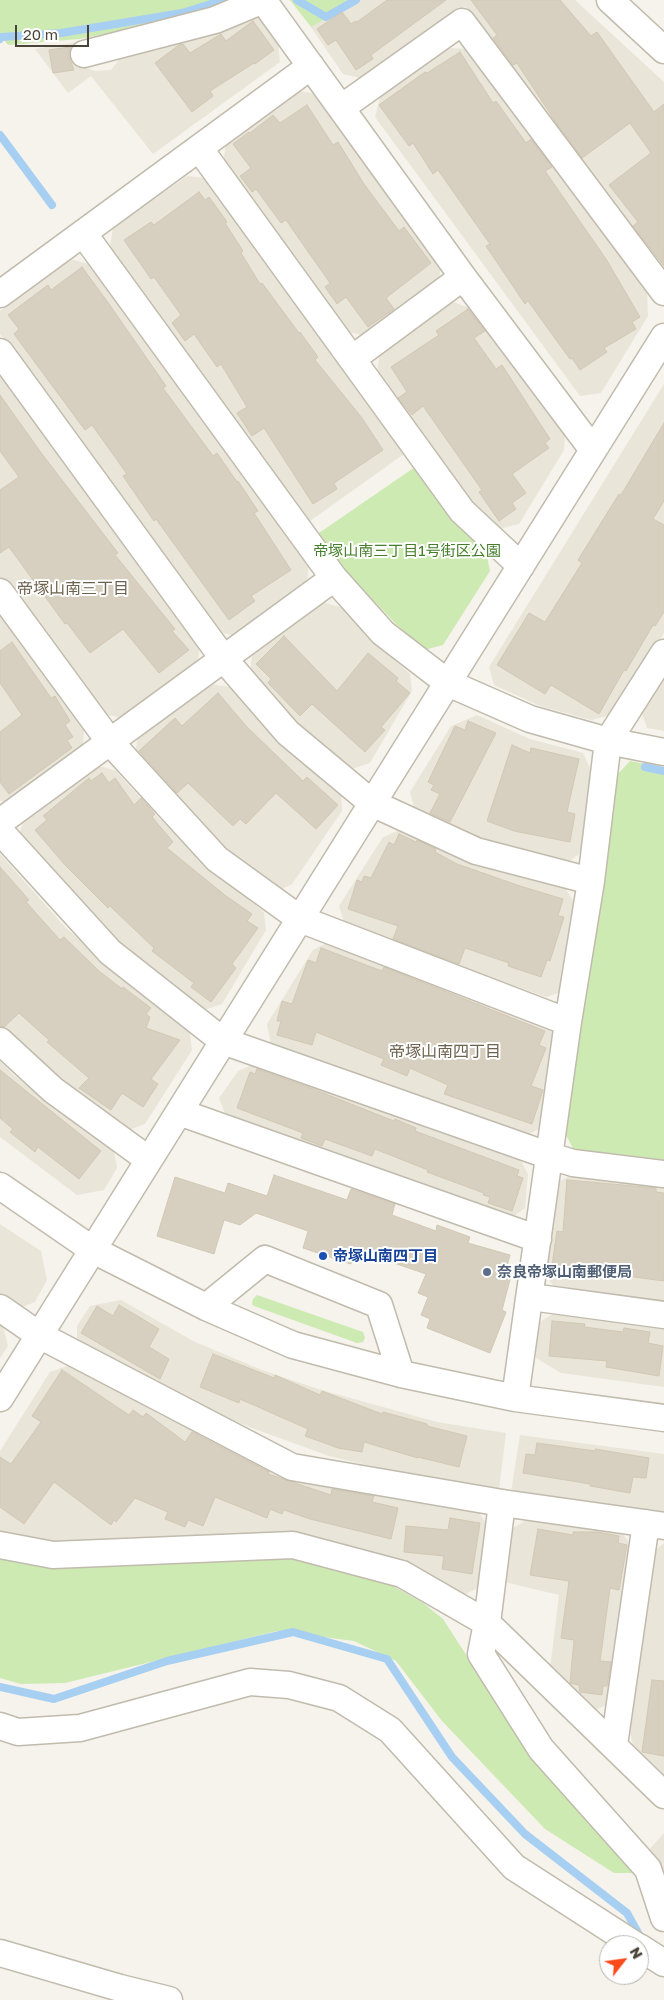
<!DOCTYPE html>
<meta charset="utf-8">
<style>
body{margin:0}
#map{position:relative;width:664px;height:2000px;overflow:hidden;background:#f5f3eb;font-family:"Golos Text",sans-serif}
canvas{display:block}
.north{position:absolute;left:599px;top:1935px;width:50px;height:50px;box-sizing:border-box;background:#fff;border:1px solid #b7b4af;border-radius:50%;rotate:60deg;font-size:14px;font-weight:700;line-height:20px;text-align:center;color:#4a4438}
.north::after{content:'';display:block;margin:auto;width:18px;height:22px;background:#fc4a1b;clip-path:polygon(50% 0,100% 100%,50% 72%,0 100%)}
.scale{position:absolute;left:15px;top:25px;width:74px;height:22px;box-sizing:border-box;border:2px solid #4a4438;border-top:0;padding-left:6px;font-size:15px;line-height:18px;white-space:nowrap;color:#4a4438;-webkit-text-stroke:4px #fff;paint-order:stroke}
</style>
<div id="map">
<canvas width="664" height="2000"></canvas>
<div class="north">N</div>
<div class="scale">20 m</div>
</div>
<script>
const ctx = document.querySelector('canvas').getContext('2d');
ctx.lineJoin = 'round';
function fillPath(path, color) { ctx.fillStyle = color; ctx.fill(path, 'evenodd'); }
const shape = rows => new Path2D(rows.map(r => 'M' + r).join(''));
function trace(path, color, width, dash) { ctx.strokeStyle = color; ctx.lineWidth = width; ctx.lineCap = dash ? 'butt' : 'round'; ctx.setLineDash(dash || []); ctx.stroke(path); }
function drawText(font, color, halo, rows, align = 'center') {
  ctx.font = font + ' "Golos Text","Noto Sans JP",sans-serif'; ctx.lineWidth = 4; ctx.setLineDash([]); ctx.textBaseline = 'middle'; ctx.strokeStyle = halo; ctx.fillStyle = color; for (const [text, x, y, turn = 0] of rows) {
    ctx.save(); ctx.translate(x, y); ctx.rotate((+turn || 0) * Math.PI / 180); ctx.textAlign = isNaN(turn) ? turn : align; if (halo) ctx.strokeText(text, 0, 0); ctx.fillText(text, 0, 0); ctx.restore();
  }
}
const residential = shape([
 [359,0,575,0,664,82,664,271,660,271,465,6,365,79,343,74,311,27],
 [249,14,263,20,278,44,280,62,153,154,91,76,68,93,35,49,77,42,84,67,95,71,111,70,123,54],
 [449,48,468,49,647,293,648,316,601,393,580,396,375,117,380,97],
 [300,91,318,94,441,262,439,283,367,336,343,331,223,165,226,143],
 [187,176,206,178,404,454,310,521,110,248,113,227],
 [70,259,89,264,309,564,307,584,235,636,216,631,0,334,0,311],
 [451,301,469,308,565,434,564,450,519,524,499,529,471,501,377,372,380,352],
 [0,372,200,647,196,668,124,718,100,714,0,578],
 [664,384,664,633,614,714,591,720,540,706,494,685,489,667],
 [322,602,343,608,372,639,410,674,412,691,370,763,349,770,314,743,250,674,252,655],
 [0,612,84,728,83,750,13,802,0,801],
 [664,674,664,731,647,728,641,711],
 [208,684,231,687,285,746,341,791,342,811,292,884,276,892,206,835,135,755,138,735],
 [477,715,530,739,583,753,593,775,583,851,566,864,482,842,415,811,410,792,451,726],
 [100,766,116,771,153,812,206,865,264,912,266,930,222,1004,201,1011,107,935,18,837,24,820],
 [402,829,437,848,470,861,526,878,564,886,575,904,564,991,546,997,345,926,339,906,383,837],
 [0,854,65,927,118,974,190,1033,192,1050,145,1124,126,1131,42,1068,0,1028],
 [328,942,547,1022,556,1040,543,1127,523,1137,271,1045,267,1024,313,950],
 [0,1061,14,1075,114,1151,117,1168,104,1190,77,1195,0,1137],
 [257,1063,521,1161,528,1174,525,1208,511,1218,227,1118,219,1098,238,1071],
 [574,1173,664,1186,664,1306,556,1290,545,1273,556,1184],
 [0,1224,41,1251,47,1280,35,1302,17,1309,0,1296],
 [121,1300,195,1342,262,1370,318,1389,437,1422,506,1433,499,1489,426,1479,329,1456,252,1428,163,1392,77,1346,77,1326,90,1306],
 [554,1313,664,1328,664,1387,561,1373,536,1358,537,1324],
 [0,1323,3,1326,8,1346,0,1358],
 [70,1365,162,1416,223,1441,478,1511,487,1525,480,1587,464,1595,358,1549,40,1543,0,1537,0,1451,50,1372],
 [520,1435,664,1454,664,1515,511,1492],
 [529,1519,621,1531,632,1547,611,1703,593,1711,550,1669,559,1595,504,1582,511,1529],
 [664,1543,664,1781,635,1753,630,1733,653,1552],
 [664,1833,664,1874,648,1851]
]);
const green = shape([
 [0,0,241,0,215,13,79,39,8,45,0,35],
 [290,0,359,0,311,27],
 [415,467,463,527,486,552,490,571,443,645,424,650,396,624,350,576,319,533],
 [630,761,664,768,664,1163,575,1152,566,1135,615,777],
 [257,1295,363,1332,365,1338,363,1342,357,1343,254,1306,252,1304,253,1299],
 [278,1557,330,1565,391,1585,423,1603,443,1619,529,1752,635,1873,614,1873,545,1829,442,1721,396,1661,354,1641,277,1631,65,1683,21,1684,0,1678,0,1559,72,1566]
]);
const stream = shape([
 [297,0,326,17,356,0],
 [0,39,1,37,61,33,182,13,224,0],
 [0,135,52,205],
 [645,767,664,771],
 [0,1687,54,1699,167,1661,293,1632,387,1659,452,1757,525,1834,627,1913,642,1940]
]);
const building = shape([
 [387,0,446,0,371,55,373,59,356,70,336,40,328,45,317,29,342,12,351,24,356,21,357,22,387,0],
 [471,0,560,0,591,36,597,32,654,112,664,104,664,266,633,226,638,222,609,185,651,153,630,123,582,158,555,121,517,63,513,65,493,38,497,35,471,0],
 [253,21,274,50,255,64,254,63,210,91,213,96,192,112,155,63,179,45,183,44,190,53,221,34,226,41,253,21],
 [70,47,69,57,74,70,53,73,49,50,70,47],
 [460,52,493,103,496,101,526,143,531,139,552,167,545,171,606,259,640,317,632,322,636,329,604,348,607,352,580,370,572,358,570,359,528,301,525,304,486,246,490,244,438,170,433,174,413,143,409,146,379,105,425,72,427,73,460,52],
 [307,105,333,145,338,142,364,184,399,231,404,227,431,263,386,298,394,309,368,327,346,297,337,304,325,287,330,283,286,220,281,223,256,189,252,192,240,176,251,168,233,144,249,132,250,133,273,115,280,123,307,105],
 [199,192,205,200,209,197,227,222,225,223,243,251,241,253,260,284,262,283,299,333,300,332,318,357,315,360,362,418,383,450,334,483,337,489,313,504,264,428,252,436,237,413,247,407,221,364,217,367,194,334,185,341,172,323,181,315,154,277,151,279,124,240,151,222,154,225,199,192],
 [82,267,109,304,166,386,163,388,213,456,217,453,237,482,238,481,258,511,254,513,291,570,251,596,255,601,229,620,156,519,154,521,123,476,127,474,92,425,85,430,14,334,19,329,8,315,48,285,51,290,82,267],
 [468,309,485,331,474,338,496,369,502,365,550,439,545,443,549,448,512,474,526,493,512,503,516,509,499,521,479,492,482,490,423,406,412,415,398,398,407,392,391,367,439,335,436,331,468,309],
 [0,395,42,454,118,553,115,555,175,629,172,631,189,650,159,673,123,629,90,653,67,623,65,624,9,547,0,553,0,490,19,477,0,451,0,395],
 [664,423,664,501,653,519,664,525,664,612,655,626,653,625,626,671,624,670,599,714,551,685,545,694,497,665,529,613,545,622,582,563,578,560,619,494,621,495,664,423],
 [284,636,337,691,368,653,398,678,396,681,410,693,381,727,385,730,365,752,312,704,300,716,268,683,271,679,256,664,284,636],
 [12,642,51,698,55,696,70,721,65,725,73,737,67,740,72,748,9,794,0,782,0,732,22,715,0,683,0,651,12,642],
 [218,693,247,727,303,781,307,777,338,805,316,829,276,793,246,824,240,819,233,826,188,783,177,793,139,751,175,718,182,726,218,693],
 [468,721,496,733,450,822,430,813,440,794,431,790,434,785,428,782,455,726,465,730,468,721],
 [512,745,530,753,531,748,579,759,567,812,575,814,570,842,514,831,487,821,512,745],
 [102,773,109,783,115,778,134,805,141,798,155,814,152,817,173,842,167,848,226,896,252,914,247,921,258,928,232,964,236,968,211,1002,191,987,194,983,152,951,154,948,110,906,108,908,65,865,35,830,47,820,43,816,89,778,91,781,102,773],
 [399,834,416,842,417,840,436,849,435,852,457,864,520,886,563,899,558,916,564,917,550,961,547,960,541,977,508,966,509,963,465,948,459,964,393,939,398,926,348,909,357,880,362,882,364,876,371,878,389,842,394,845,399,834],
 [0,867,29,900,26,902,60,940,64,937,99,971,122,989,123,987,151,1008,146,1014,150,1017,146,1028,180,1040,151,1079,158,1084,143,1107,122,1093,111,1110,79,1088,89,1078,47,1042,49,1040,19,1013,4,1027,0,1026,0,867],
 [321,948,382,971,384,967,545,1031,539,1045,546,1048,531,1086,543,1090,532,1124,444,1094,448,1085,410,1068,407,1076,381,1065,384,1059,316,1032,312,1045,277,1035,281,1021,277,1021,282,1001,292,1004,308,960,316,963,321,948],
 [257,1069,313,1089,394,1121,395,1119,416,1128,415,1131,519,1170,517,1176,523,1178,512,1211,488,1203,490,1197,483,1195,484,1193,427,1172,428,1170,375,1149,372,1156,325,1139,322,1146,301,1138,303,1133,237,1108,250,1072,255,1074,257,1069],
 [0,1070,101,1151,79,1179,38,1147,35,1152,10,1132,13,1129,0,1118,0,1070],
 [274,1175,347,1200,351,1189,395,1204,392,1215,436,1231,437,1225,470,1237,468,1243,510,1255,505,1273,511,1276,502,1310,506,1312,490,1353,427,1328,430,1319,421,1315,428,1297,418,1293,426,1274,356,1250,351,1264,303,1248,308,1231,256,1213,240,1225,224,1220,214,1254,157,1236,175,1177,225,1193,228,1183,267,1196,274,1175],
 [567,1180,656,1188,656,1192,664,1193,664,1281,552,1266,557,1231,563,1232,567,1180],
 [119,1305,159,1329,149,1347,169,1359,160,1379,81,1333,97,1306,113,1316,119,1305],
 [552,1321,585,1324,584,1327,623,1332,624,1328,650,1332,648,1343,663,1346,659,1376,606,1367,607,1361,549,1356,552,1321],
 [213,1354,274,1378,275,1375,320,1395,322,1391,382,1414,383,1412,427,1424,427,1426,467,1436,459,1467,418,1457,418,1458,364,1442,362,1452,338,1448,305,1436,308,1429,240,1399,239,1403,200,1387,213,1354],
 [62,1370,129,1415,133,1410,143,1417,146,1413,185,1442,192,1432,269,1472,268,1474,331,1495,332,1489,374,1496,372,1502,398,1508,391,1539,310,1519,284,1510,282,1514,270,1509,267,1518,215,1497,203,1526,188,1520,185,1527,165,1519,168,1512,135,1498,116,1522,114,1520,111,1525,54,1482,24,1524,0,1507,0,1457,11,1464,41,1422,32,1416,62,1370],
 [537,1443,595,1451,595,1449,649,1458,646,1478,633,1477,630,1493,590,1486,590,1484,523,1473,526,1454,535,1455,537,1443],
 [450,1518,480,1523,472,1574,442,1569,444,1556,404,1552,406,1526,448,1530,450,1518],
 [538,1529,573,1535,573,1532,597,1532,619,1536,618,1543,627,1545,619,1590,610,1588,600,1661,611,1662,607,1686,603,1686,602,1695,580,1692,579,1685,570,1683,574,1640,561,1638,569,1581,530,1575,538,1529],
 [652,1680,664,1681,664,1756,642,1752,652,1680]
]);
const minor = shape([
 [263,0,463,277,593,450],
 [610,0,664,50],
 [84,54,215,20,263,0],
 [341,108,462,22,664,292],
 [199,148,462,511,521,566],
 [83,233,334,578,383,633,448,683,530,719,608,741,664,752],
 [0,294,311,66],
 [0,352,223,658,288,733,372,803,476,851,591,881],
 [352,359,463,277],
 [0,592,110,742,217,859,300,919,568,1022],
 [0,822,334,578],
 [0,831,110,952,223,1041,550,1156,573,1163,664,1174],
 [0,1041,53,1090,149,1160],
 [179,1112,538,1239],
 [0,1186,93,1250,206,1307,293,1345,401,1374,515,1398,664,1418],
 [531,1297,664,1315],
 [206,1307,265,1259,379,1305,401,1374],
 [0,1308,39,1335,292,1467,502,1503,664,1526],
 [0,1398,664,337],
 [515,1398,568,1022,591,881,608,741,664,653],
 [502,1503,487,1623,481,1654,541,1749,648,1869,664,1918],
 [0,1545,53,1555,293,1545,402,1574,487,1623,664,1795],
 [0,1726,18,1732,80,1728,250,1682,289,1685,339,1698,390,1730,514,1867,635,1945],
 [614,1745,646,1523],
 [639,1947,664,1963],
 [0,1953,120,1988,169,2000]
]);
const markers = [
 [323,1256,5,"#1a4fb4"],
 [487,1272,5,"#5c6f8a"]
];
const parkNames = [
 ["帝塚山南三丁目1号街区公園",407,551]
];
const transitNames = [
 ["帝塚山南四丁目",333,1256]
];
const serviceNames = [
 ["奈良帝塚山南郵便局",497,1272]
];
const neighbourhoodNames = [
 ["帝塚山南三丁目",73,589],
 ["帝塚山南四丁目",445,1052]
];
fillPath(residential, '#e9e5d9');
fillPath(green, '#ceeab3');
trace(stream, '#a7cff2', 8);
fillPath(building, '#d7cfc0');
trace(building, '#d2c8b3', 1);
trace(minor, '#c1bbad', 29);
trace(minor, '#fff', 26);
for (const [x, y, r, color] of markers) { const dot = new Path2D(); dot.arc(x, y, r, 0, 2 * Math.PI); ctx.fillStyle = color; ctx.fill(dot); trace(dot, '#fff', 2); }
drawText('15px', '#447e29', '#fff', parkNames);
drawText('bold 15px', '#164399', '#fff', transitNames, 'left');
drawText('bold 15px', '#4e5e75', '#fff', serviceNames, 'left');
drawText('16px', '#6d634f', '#fff', neighbourhoodNames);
</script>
